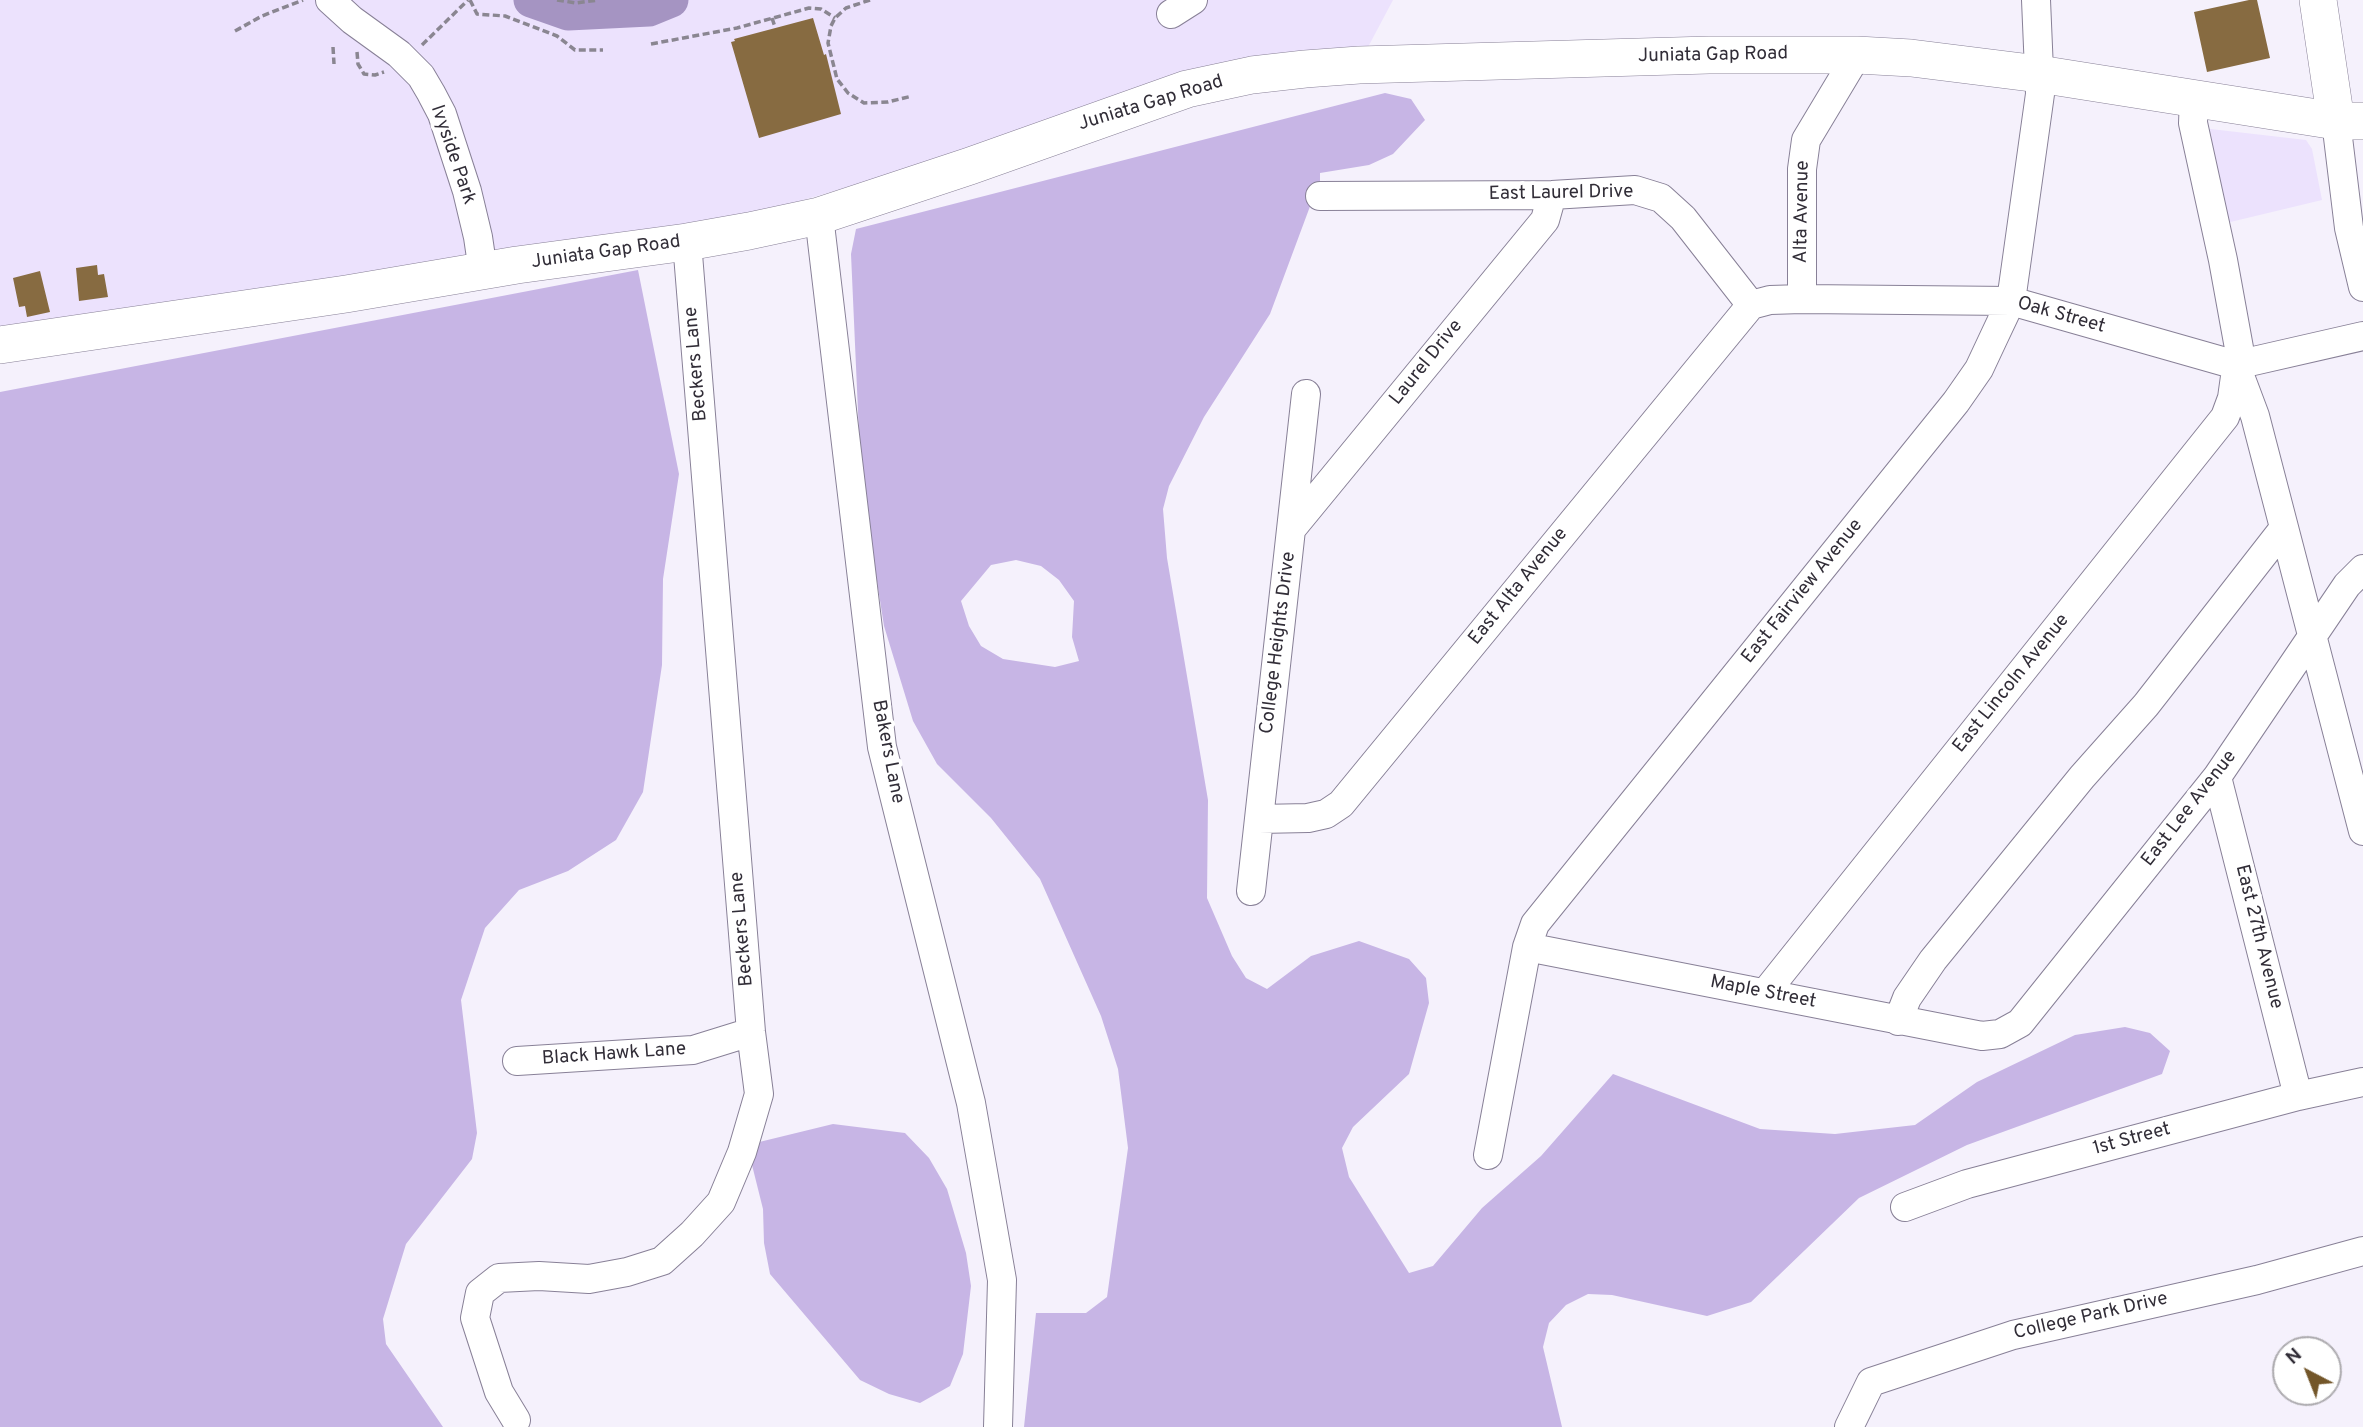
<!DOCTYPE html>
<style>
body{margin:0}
#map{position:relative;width:2363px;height:1427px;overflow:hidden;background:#f5f1fc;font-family:Overpass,sans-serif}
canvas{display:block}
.north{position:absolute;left:2272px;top:1336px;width:70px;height:70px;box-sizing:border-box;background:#fff;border:2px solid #adabaf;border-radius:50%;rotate:318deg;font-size:19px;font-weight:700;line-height:28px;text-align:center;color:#312d37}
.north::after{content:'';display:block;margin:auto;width:24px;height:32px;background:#73562a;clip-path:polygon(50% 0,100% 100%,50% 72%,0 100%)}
</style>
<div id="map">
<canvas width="2363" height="1427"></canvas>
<div class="north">N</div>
</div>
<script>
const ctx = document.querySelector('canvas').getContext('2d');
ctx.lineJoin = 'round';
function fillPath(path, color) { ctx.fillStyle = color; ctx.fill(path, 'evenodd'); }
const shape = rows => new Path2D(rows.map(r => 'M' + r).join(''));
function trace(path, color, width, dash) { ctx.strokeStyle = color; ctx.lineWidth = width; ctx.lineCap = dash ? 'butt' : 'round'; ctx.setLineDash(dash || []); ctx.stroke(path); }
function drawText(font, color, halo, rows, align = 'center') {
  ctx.font = font + ' Overpass,sans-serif'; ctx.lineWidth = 7; ctx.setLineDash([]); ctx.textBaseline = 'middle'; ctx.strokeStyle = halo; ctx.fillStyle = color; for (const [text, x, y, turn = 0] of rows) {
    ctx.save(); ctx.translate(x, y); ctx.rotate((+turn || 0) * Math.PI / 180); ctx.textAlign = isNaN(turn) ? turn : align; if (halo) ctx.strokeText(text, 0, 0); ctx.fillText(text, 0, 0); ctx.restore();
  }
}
const built = shape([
 [0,0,1393,0,1367,49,895,173,776,208,670,228,0,330],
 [2202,128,2306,140,2312,149,2322,200,2218,225]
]);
const forest = shape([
 [1385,93,1411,99,1425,120,1393,154,1369,165,1320,173,1320,196,1312,201,1270,314,1204,417,1169,486,1163,509,1167,558,1208,800,1207,898,1232,956,1246,978,1267,989,1311,956,1359,941,1409,959,1426,978,1429,1003,1409,1074,1353,1127,1342,1148,1349,1177,1409,1273,1433,1266,1482,1208,1541,1156,1613,1074,1760,1129,1835,1134,1915,1125,1977,1082,2075,1035,2125,1027,2150,1033,2170,1051,2162,1074,1967,1145,1859,1198,1751,1302,1707,1316,1612,1295,1588,1294,1566,1305,1549,1323,1543,1347,1562,1427,1024,1427,1036,1313,1086,1313,1107,1297,1128,1148,1118,1069,1101,1016,1040,879,991,818,937,764,913,721,884,626,861,479,851,254,856,229],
 [1016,560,1041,566,1059,580,1074,601,1072,637,1079,661,1055,667,1003,659,981,646,969,626,961,601,991,565],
 [638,270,679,474,663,579,662,665,643,792,616,840,568,871,519,890,485,928,461,1000,477,1133,472,1159,406,1244,383,1319,386,1344,443,1427,0,1427,0,392],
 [833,1124,905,1133,929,1158,947,1189,966,1253,971,1286,963,1354,950,1386,920,1403,889,1394,860,1380,770,1274,764,1243,763,1209,747,1145]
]);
const river = shape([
 [531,0,568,13,649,9,671,0]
]);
const building = shape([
 [2249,0,2257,0,2270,58,2207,72,2194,12],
 [813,18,824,55,826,54,841,114,759,138,731,42,735,41,734,39],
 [97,265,98,275,104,274,108,297,79,301,76,268],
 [40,271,50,312,27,317,25,306,19,307,13,278]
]);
const path = shape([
 [470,0,477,14,505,16,557,36,575,50,603,50],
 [557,0,576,3,598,0],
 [870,0,846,8,835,18,831,26,828,43,837,79,848,93,864,103,888,102,912,96],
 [772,18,775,27],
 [235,31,262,16,303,0],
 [651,44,737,28,809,8,821,9,835,18],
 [422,45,468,0],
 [333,47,334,64],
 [357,52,358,64,364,74,375,75,384,72]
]);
const minor = shape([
 [330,0,352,20,399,54,421,76,431,93,442,114,467,191,478,237,483,271],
 [1171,14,1193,0],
 [2336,121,2349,228,2363,287],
 [1320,196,1552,195,1635,190,1661,198,1683,218,1751,305],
 [819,216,882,747,971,1103,1002,1280,998,1427],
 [1802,299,1802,169,1806,140,1857,55],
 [1751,305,1770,300,1802,299,2011,301,2236,365,2363,336],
 [2237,368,2255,416,2363,831],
 [1293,527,1545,220,1552,195],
 [2217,777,2298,1096],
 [1259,819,1308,818,1326,814,1341,804,1751,305],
 [1251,891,1306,394],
 [1527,947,1982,1036,2000,1034,2020,1023,2217,777,2347,585,2363,569],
 [1765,993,2225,417,2232,398,2239,348,2223,260,2193,123,2194,99],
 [1898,1021,1907,998,1933,960,2082,777,2146,705,2284,528],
 [517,1061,693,1050,751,1032],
 [1488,1155,1527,947,1535,924,1956,402,1979,369,1994,337,2011,301,2040,94,2036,0],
 [1905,1207,1967,1184,2298,1096,2363,1082],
 [516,1420,499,1392,475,1318,480,1293,499,1278,539,1276,589,1279,627,1272,662,1261,692,1234,721,1202,742,1152,759,1094,751,1032,687,242],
 [1849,1427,1871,1382,2013,1335,2257,1280,2363,1251]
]);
const major = shape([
 [2318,0,2336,121],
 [0,345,346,294,517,265,687,242,749,231,819,216,970,166,1187,89,1252,75,1305,69,1359,65,1709,55,1857,55,1911,58,2039,74,2336,121,2363,121]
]);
const streetNames = [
 ["Juniata Gap Road",1713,56,-1],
 ["Juniata Gap Road",1151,104,-17],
 ["Ivyside Park",452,155,71],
 ["East Laurel Drive",1561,194,-1],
 ["Alta Avenue",1803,212,-89],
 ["Juniata Gap Road",606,253,-8],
 ["Oak Street",2061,316,16],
 ["Laurel Drive",1427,363,-51],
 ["Beckers Lane",697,364,-95],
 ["East Alta Avenue",1519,587,-51],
 ["East Fairview Avenue",1803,592,-51],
 ["College Heights Drive",1279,643,-83],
 ["East Lincoln Avenue",2012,684,-51],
 ["Bakers Lane",887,752,79],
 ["East Lee Avenue",2190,809,-52],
 ["Beckers Lane",743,929,-95],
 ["East 27th Avenue",2258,937,76],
 ["Maple Street",1763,993,11],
 ["Black Hawk Lane",614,1055,-4],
 ["1st Street",2132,1140,-15],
 ["College Park Drive",2091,1317,-13]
];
fillPath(built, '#ece2fd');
fillPath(forest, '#c7b5e5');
trace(river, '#a594c2', 35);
fillPath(building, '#876b41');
trace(minor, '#888097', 30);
trace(major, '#888097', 38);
trace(path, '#8a8691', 3.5, [7, 3.5]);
trace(minor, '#fff', 28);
trace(major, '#fff', 37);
drawText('19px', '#312d37', '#fff', streetNames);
</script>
